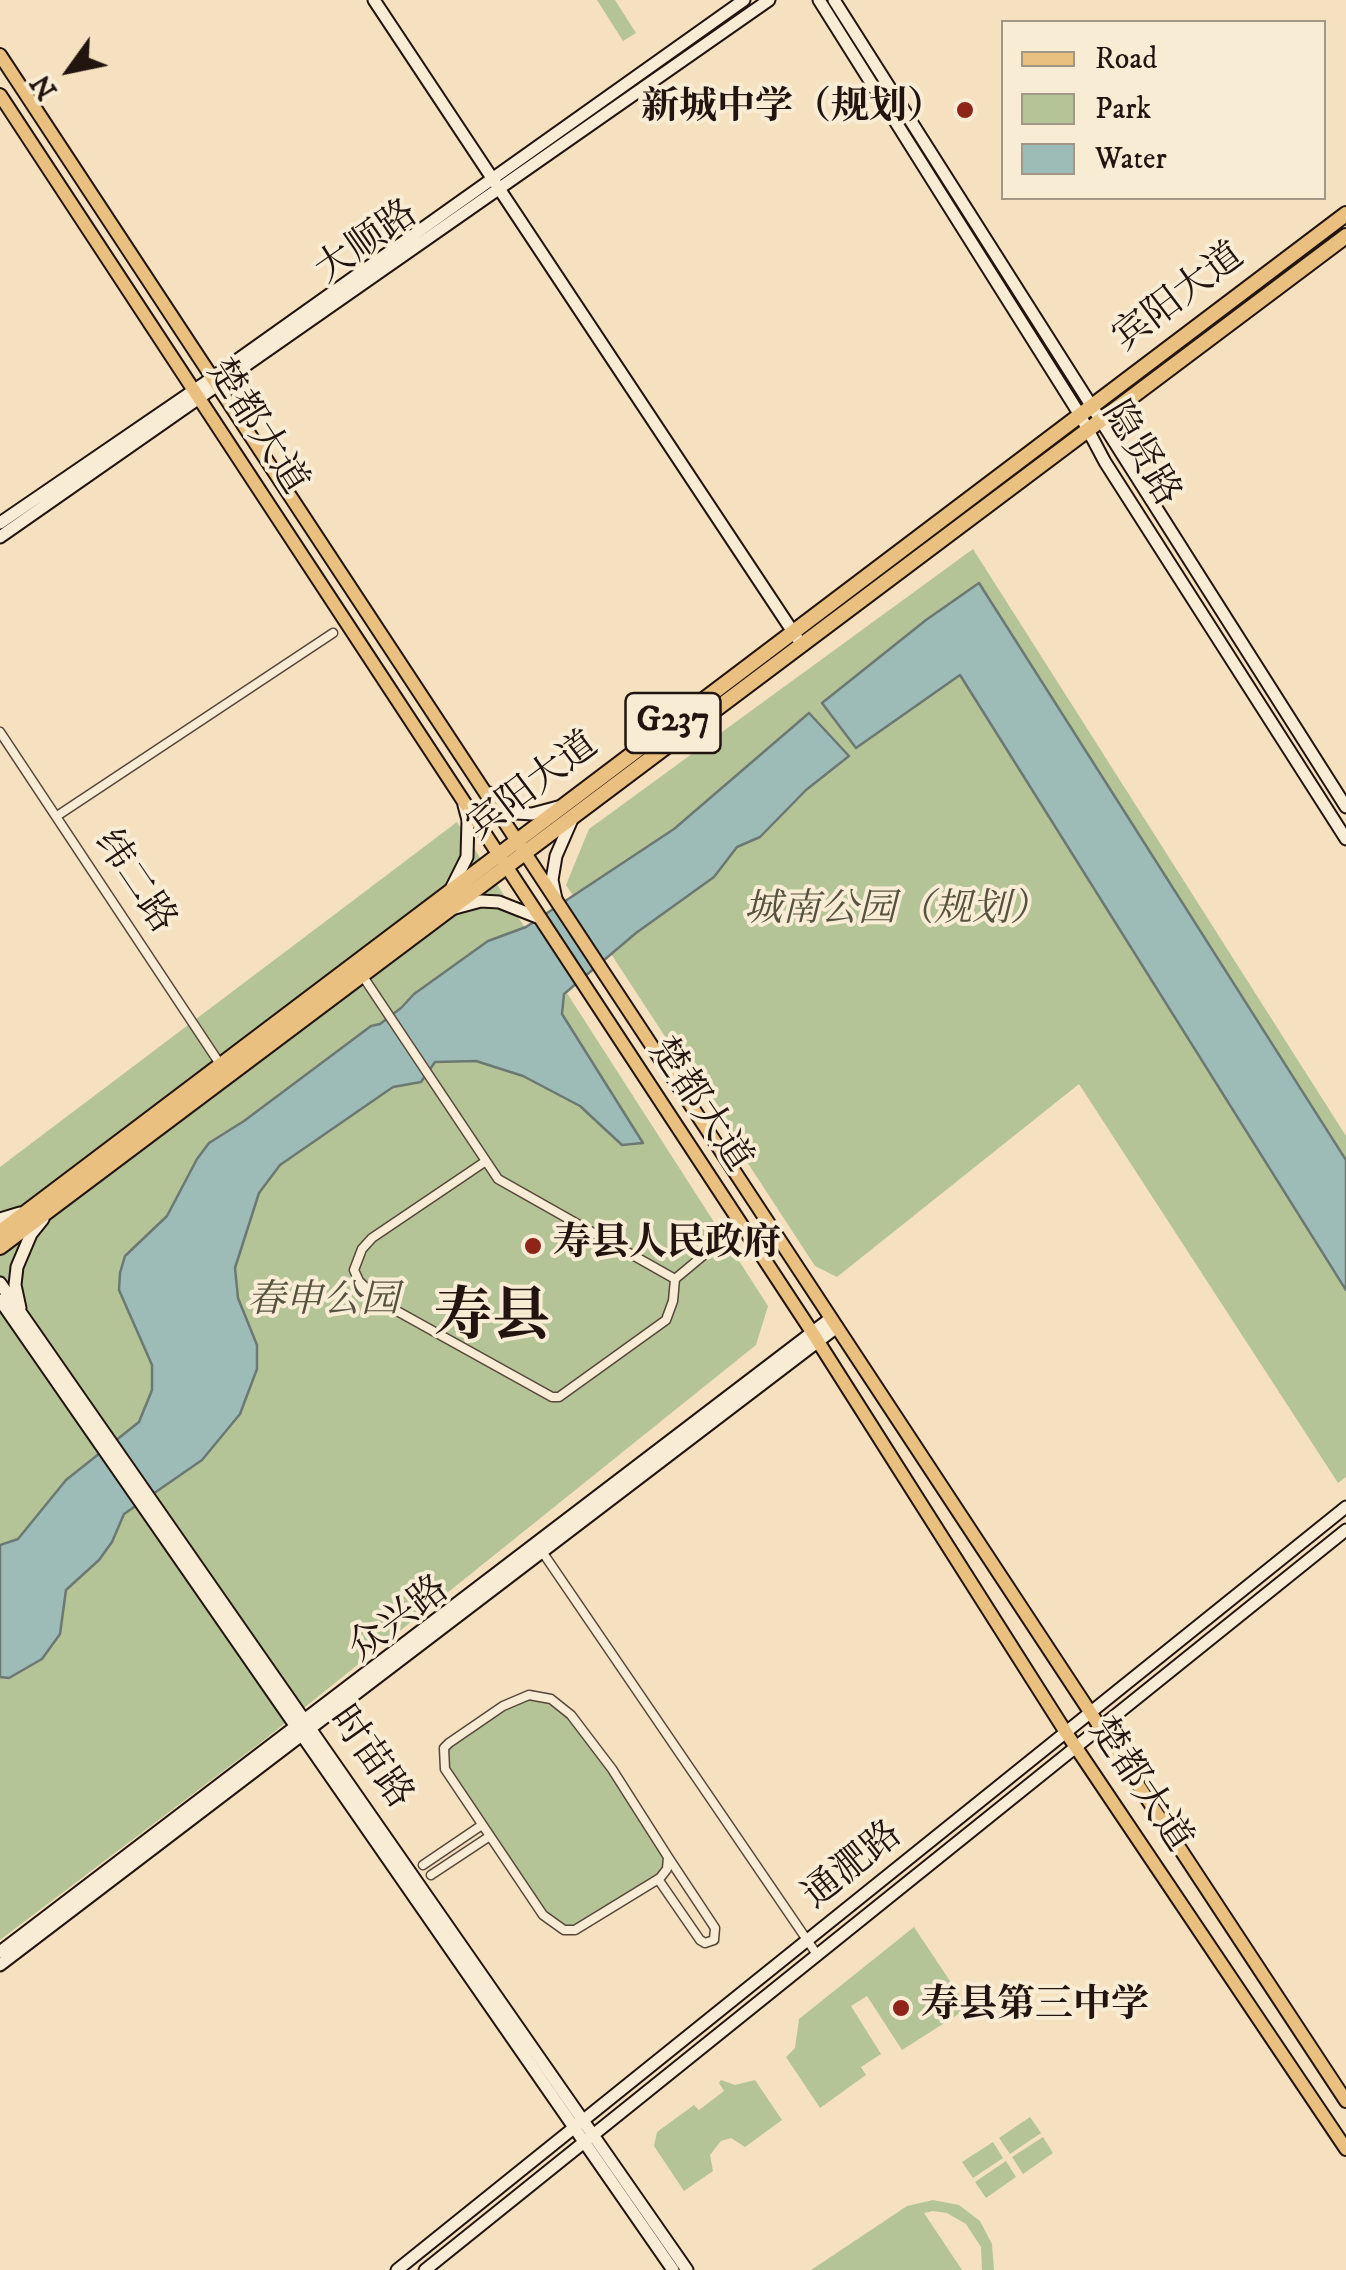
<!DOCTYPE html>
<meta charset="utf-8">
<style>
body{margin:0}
#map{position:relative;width:1346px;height:2270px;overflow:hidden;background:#f5e1bf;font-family:"IM FELL DW Pica",serif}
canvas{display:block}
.legend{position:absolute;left:1001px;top:20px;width:325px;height:180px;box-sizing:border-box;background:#f8ecd5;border:2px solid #a29685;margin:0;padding:12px 18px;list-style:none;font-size:30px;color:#22140e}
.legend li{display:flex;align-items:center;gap:20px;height:50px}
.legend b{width:50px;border:2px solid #a29685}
.north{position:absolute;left:20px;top:20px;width:100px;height:100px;-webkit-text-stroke:8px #f8ecd5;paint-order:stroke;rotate:237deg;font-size:28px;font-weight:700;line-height:40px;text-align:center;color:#22140e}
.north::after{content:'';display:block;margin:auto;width:35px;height:45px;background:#22140e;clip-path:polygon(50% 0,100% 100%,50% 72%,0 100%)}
</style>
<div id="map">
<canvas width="1346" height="2270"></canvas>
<ul class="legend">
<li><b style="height:12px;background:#eac080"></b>Road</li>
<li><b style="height:28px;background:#b5c497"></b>Park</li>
<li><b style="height:28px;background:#9dbcb7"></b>Water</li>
</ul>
<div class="north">N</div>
</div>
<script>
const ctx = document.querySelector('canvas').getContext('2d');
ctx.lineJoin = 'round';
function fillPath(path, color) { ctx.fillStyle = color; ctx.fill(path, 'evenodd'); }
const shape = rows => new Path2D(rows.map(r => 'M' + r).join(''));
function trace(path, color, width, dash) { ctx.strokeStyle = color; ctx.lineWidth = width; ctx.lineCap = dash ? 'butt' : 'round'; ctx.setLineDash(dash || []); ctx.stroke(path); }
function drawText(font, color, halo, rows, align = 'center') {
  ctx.font = font + ' "IM FELL DW Pica","Noto Serif SC",serif'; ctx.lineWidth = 8; ctx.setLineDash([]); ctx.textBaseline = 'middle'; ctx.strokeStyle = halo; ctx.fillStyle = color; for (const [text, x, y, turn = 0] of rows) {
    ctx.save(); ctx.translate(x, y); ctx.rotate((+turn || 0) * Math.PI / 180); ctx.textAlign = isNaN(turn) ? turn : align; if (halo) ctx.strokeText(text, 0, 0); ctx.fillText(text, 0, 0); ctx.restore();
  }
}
const green = shape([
 [597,0,615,0,636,33,623,41],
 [973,549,1346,1136,1346,1477,1338,1483,1079,1084,837,1277,815,1266,566,885,589,829],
 [457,822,768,1306,756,1345,259,1744,0,1940,0,1167],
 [530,1698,551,1703,570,1718,610,1769,665,1859,664,1869,656,1877,584,1925,564,1928,546,1915,448,1769,446,1751,449,1746,504,1709],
 [914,1927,968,2008,902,2050,867,1996,851,2006,881,2054,861,2067,866,2075,820,2108,786,2057,795,2048,799,2019],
 [721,2080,735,2085,755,2080,782,2120,745,2147,731,2138,721,2141,710,2155,713,2171,684,2191,654,2146,657,2132,694,2105,699,2110,724,2091,719,2083],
 [1030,2117,1041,2133,1010,2154,999,2138],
 [1043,2137,1053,2153,1023,2174,1012,2157],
 [993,2142,1003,2158,973,2178,962,2162],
 [1006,2161,1016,2177,986,2198,975,2182],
 [933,2200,959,2205,980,2221,992,2244,994,2270,982,2270,981,2247,966,2224,947,2213,933,2211,924,2213,962,2270,811,2270,907,2206]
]);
const water = shape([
 [979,583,1346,1160,1346,1290,960,675,856,748,822,703,926,620,979,583],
 [809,713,849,756,806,790,760,837,737,847,714,877,636,933,564,994,562,1014,643,1143,622,1145,580,1106,523,1076,476,1061,435,1062,421,1082,393,1087,280,1165,259,1193,235,1268,238,1298,257,1345,257,1369,240,1414,202,1460,124,1514,112,1542,99,1560,66,1590,60,1634,42,1659,9,1678,0,1677,0,1545,18,1539,66,1480,139,1422,152,1390,152,1365,119,1290,120,1273,125,1256,167,1216,197,1159,209,1143,244,1121,371,1026,380,1024,401,1008,414,994,488,941,526,927,674,829,809,713]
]);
const street = shape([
 [0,732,220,1064],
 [60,814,333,633],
 [362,975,498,1179,675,1279,741,1224],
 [486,1161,372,1238,362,1249,354,1270,359,1281,379,1301,552,1397,559,1397,666,1320,673,1301,675,1279],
 [541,1550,818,1956],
 [529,1695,551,1699,571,1715,612,1769,668,1857,667,1869,660,1878,575,1930,564,1930,543,1915,445,1769,444,1748,449,1743,503,1706,529,1695],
 [423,1865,482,1825],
 [431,1875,490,1836],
 [658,1879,700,1940,705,1943,714,1940,715,1928,668,1857]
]);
const secondary = shape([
 [374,0,797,638],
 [819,0,1080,415,1105,462,1346,839],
 [834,0,1346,807],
 [0,523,212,378,744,0],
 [0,537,769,0],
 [489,793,517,813,532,814,558,807],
 [452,887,467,857,468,820,464,805],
 [556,899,552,880,556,856,573,817],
 [455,908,481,901,499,902,537,917],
 [0,1219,20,1213],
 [0,1283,687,2270],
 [0,1300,673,2270],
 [20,1308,15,1285,17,1267,31,1234,43,1219],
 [0,1952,831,1318],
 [0,1965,837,1327],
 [397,2270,1346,1507],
 [425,2270,1346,1530]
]);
const primary = shape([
 [0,55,1346,2101],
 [0,95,812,1332,1067,1734,1346,2149]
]);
const highway = shape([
 [0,1232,1346,214],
 [0,1247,1346,236]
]);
const markers = [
 [965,110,10,"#8f2418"],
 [533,1246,10,"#8f2418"],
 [901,2008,10,"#8f2418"]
];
const shields = [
 [673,723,95]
];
const shieldNames = [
 ["G237",673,723]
];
const poiNames = [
 ["新城中学（规划）",945,110,"right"],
 ["寿县人民政府",553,1246],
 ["寿县第三中学",921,2008]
];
const streetNames = [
 ["大顺路",368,244,-35],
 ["宾阳大道",1180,299,-37],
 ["楚都大道",255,428,57],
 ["隐贤路",1139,455,59],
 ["宾阳大道",534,788,-37],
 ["纬二路",133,883,56],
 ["楚都大道",698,1106,56],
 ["众兴路",400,1621,-37],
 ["时苗路",369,1759,55],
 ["楚都大道",1138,1786,56],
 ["通淝路",854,1867,-39]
];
const parkNames = [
 ["城南公园（规划）",896,912],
 ["春申公园",323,1303]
];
const townNames = [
 ["寿县",492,1322]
];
fillPath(green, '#b5c497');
fillPath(water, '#9dbcb7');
trace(water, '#6c7973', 2.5);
trace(street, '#57473a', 11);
trace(secondary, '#22140e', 15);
trace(primary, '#22140e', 16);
trace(highway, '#22140e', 18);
trace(street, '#f8ecd5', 8);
trace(secondary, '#f8ecd5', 11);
trace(primary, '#eac080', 12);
trace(highway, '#eac080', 14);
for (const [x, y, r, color] of markers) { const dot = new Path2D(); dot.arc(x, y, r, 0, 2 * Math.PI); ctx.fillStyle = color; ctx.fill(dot); trace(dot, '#f8ecd5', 4); }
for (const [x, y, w] of shields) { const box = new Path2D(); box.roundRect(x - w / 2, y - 30, w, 60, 8); ctx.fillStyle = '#f8ecd5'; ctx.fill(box); trace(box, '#22140e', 2.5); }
drawText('bold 35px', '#22140e', null, shieldNames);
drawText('bold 38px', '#22140e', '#f8ecd5', poiNames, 'left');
drawText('38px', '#22140e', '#f8ecd5', streetNames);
drawText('italic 38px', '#55523e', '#f8ecd5', parkNames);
drawText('bold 58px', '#22140e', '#f8ecd5', townNames);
</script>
